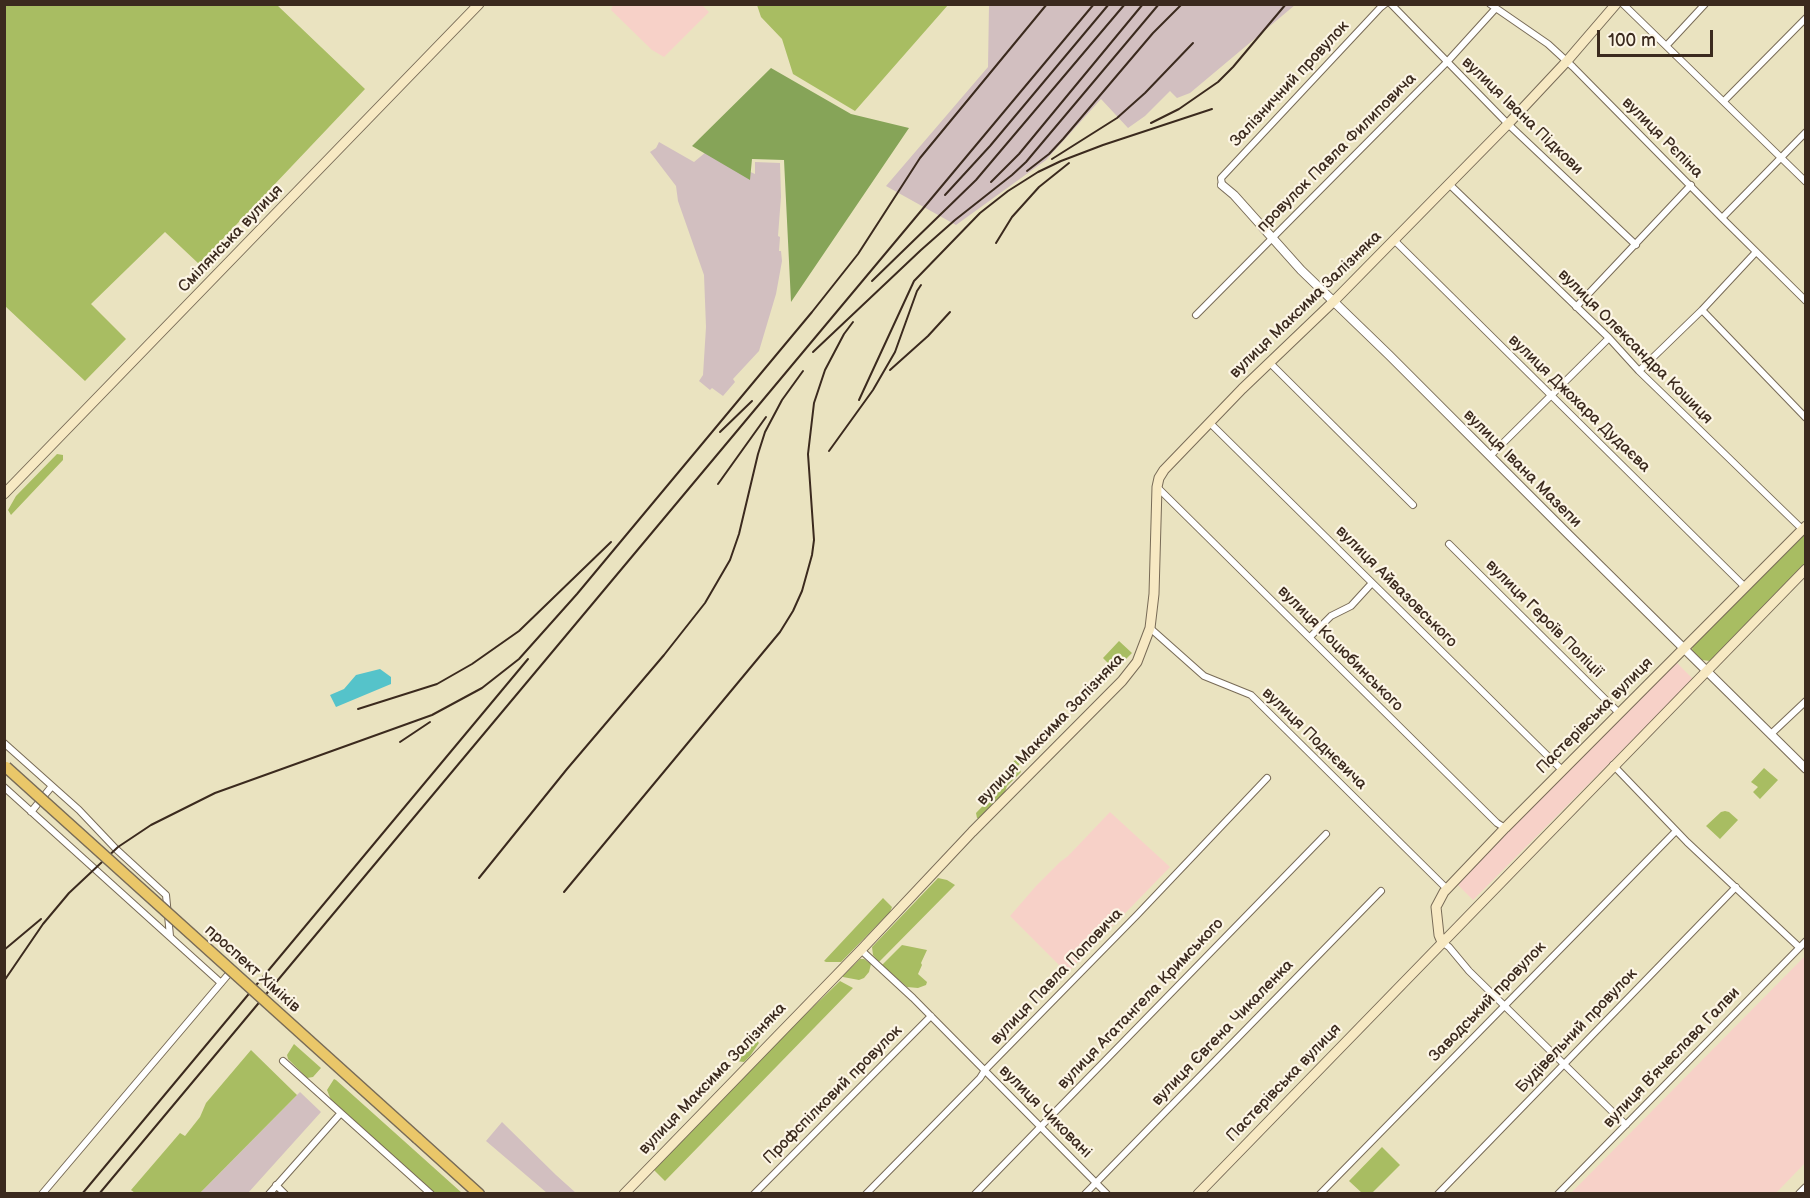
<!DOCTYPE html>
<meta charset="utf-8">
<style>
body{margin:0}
#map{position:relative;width:1810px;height:1198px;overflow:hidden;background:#eae3c0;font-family:"Balsamiq Sans",sans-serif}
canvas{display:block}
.frame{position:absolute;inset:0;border:6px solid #3b2a1e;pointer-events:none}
.scale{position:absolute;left:1597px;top:30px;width:116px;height:27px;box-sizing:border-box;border:3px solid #3b2a1e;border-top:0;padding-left:8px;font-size:18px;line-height:21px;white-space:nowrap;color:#3b2a1e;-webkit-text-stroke:4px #fcf5e5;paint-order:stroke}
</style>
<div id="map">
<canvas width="1810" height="1198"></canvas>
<div class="frame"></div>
<div class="scale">100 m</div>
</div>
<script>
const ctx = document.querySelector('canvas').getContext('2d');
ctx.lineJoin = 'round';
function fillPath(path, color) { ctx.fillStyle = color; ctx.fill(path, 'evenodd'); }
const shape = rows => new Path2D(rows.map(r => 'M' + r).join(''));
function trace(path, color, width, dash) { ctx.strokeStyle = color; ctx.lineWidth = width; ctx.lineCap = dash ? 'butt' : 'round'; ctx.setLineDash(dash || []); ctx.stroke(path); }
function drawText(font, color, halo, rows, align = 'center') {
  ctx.font = font + ' "Balsamiq Sans",sans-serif'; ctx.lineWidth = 4.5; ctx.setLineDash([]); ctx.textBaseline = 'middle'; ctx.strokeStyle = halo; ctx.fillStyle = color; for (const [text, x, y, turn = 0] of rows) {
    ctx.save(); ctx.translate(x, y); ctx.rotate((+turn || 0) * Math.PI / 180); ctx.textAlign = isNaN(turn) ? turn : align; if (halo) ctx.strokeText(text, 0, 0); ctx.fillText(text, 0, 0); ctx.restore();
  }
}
const built = shape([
 [702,5,709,12,664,57,652,50,611,10,613,5],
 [1676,662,1693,679,1473,900,1457,884],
 [1110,812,1170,867,1067,973,1010,916,1036,886,1060,862,1068,856],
 [1805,956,1805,1163,1776,1193,1571,1193]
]);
const industrial = shape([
 [989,5,989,4,1295,5,1190,93,1177,98,1170,91,1145,116,1128,128,1101,99,1046,160,956,225,886,186,988,67],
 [659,142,694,162,706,152,755,174,755,162,780,163,781,197,778,236,780,237,779,251,781,251,782,261,776,294,759,351,733,379,735,382,723,396,712,388,710,390,699,381,703,375,706,327,704,275,678,201,676,186,650,152,656,148],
 [300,1092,321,1112,248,1193,200,1193],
 [502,1122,556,1175,576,1193,547,1193,486,1141]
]);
const green = shape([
 [4,5,277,5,365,89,199,264,165,232,91,304,126,339,85,381,5,306],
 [757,5,757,4,948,5,855,111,793,74,782,39,761,17],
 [57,454,63,455,63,460,11,515,8,510,16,496],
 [1805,530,1805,564,1710,661,1702,660,1692,650,1693,643],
 [1119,641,1132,653,1115,670,1103,658],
 [1039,735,1045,742,1029,758,1027,756,1018,766,1021,772,1007,786,1004,795,979,819,977,818,976,813,1002,786,997,781,997,779],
 [1764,768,1778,780,1760,799,1753,792,1758,787,1751,782],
 [1725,811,1729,812,1738,820,1720,839,1706,826,1721,812],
 [938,878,947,880,955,885,879,962,873,955,872,947],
 [883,898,892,907,890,912,841,962,826,962,824,961],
 [902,945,927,950,921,963,922,965,918,974,927,982,926,985,918,988,907,987,882,965],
 [860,959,864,959,871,964,869,972,864,978,859,980,843,977,843,976],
 [840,981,853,988,665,1181,654,1170,776,1043],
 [752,1035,759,1043,750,1056,744,1062,736,1061,731,1057],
 [294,1044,321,1068,313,1077,307,1078,288,1059,287,1055],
 [251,1050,297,1095,200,1193,135,1193,131,1190,180,1133,185,1136,200,1117,206,1103],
 [334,1079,336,1080,462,1193,435,1193,331,1100,327,1090],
 [1382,1147,1400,1165,1372,1193,1362,1193,1349,1181]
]);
const forest = shape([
 [771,68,851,114,909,128,791,302,784,160,752,159,750,180,692,146]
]);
const water = shape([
 [380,669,391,677,391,684,336,707,330,695,344,689,356,675]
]);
const minor = shape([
 [1391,4,1508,124,1636,245],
 [1490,4,1548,44,1573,67,1722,218,1806,301],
 [1623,4,1806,182],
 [1667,45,1705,4],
 [1724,101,1806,18],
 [1449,184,1609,338,1639,371,1802,529],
 [1222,185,1221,178,1380,8,1385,4],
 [1722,218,1806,132],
 [1394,240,1745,587],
 [1576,307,1691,185],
 [1702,310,1806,418],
 [1196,315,1447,62,1496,8],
 [1270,363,1413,505],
 [1639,371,1702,310,1756,252],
 [1210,423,1562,770],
 [1490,456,1609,338],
 [1157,487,1497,823,1505,828],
 [1449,544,1619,713],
 [1150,628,1204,676,1251,695,1447,889],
 [1310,637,1331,616,1351,606,1372,583],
 [1771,734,1806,701],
 [4,743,79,810,116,849,166,895,170,936],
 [1613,765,1687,842,1799,947],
 [4,787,221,983],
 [31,812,52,786],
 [1442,942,1449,947,1469,971,1626,1125],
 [861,950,913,998,1107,1194],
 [283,1061,431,1194],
 [276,1185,285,1194],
 [42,1194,232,970],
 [269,1194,340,1114],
 [754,1194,931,1016],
 [866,1194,980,1078,985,1070,1137,915,1267,778],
 [975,1194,1326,834],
 [1085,1194,1381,891],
 [1320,1194,1676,831],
 [1438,1194,1736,887],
 [1558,1194,1806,941]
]);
const tertiary = shape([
 [1222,185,1234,195,1301,270,1389,355,1569,535,1806,769],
 [1800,1194,1806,1188]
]);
const secondary = shape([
 [4,494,479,4],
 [1442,942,1439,935,1436,907,1444,892,1505,828,1806,526],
 [624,1194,861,950,972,832,1122,681,1137,662,1150,628,1154,594,1157,487,1159,478,1164,470,1242,389,1334,301,1508,124,1567,61,1616,4],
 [1198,1194,1806,569]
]);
const primary = shape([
 [417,1138,479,1194]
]);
const rail = shape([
 [1151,123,1179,109,1218,82,1233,67,1286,4],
 [1052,159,1117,118,1145,93,1193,43],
 [1027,171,1049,154,1063,139,1153,33,1182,4],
 [991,182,1019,154,1143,4],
 [945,195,990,146,1109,4],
 [996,243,1012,217,1039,187,1069,163],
 [872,281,976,180,1125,4],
 [813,352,921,250,955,220,1012,175,1026,162,1159,4],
 [890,370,928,336,950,312],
 [859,400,914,281,980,213,1008,191,1038,172,1061,161,1103,145,1212,109],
 [720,432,752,401],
 [829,451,873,390,895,352,917,291,921,285],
 [718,484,766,417],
 [358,709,437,684,472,664,519,631,611,542],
 [400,742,430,722],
 [479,878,567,769,664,655,705,603,730,560,739,534,758,454,765,432,782,400,803,371],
 [564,892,780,632,793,611,802,591,812,555,814,540,808,454,814,403,825,370,844,334,853,322],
 [4,950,41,919],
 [4,981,43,924,69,893,118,847,151,825,215,793,432,715,482,688,519,659,577,594,812,312,858,254,920,158,1047,4],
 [82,1194,528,659],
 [99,1194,1094,4]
]);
const primaryBridge = shape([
 [6,767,417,1138]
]);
const streetNames = [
 ["Залізничний провулок",1290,84,-47],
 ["вулиця Івана Підкови",1522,116,44],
 ["вулиця Рєпіна",1662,138,45],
 ["провулок Павла Филиповича",1337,153,-45],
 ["Смілянська вулиця",231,239,-46],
 ["вулиця Максима Залізняка",1306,305,-44],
 ["вулиця Олександра Кошиця",1635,347,45],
 ["вулиця Джохара Дудаєва",1579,404,44],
 ["вулиця Івана Мазепи",1522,469,45],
 ["вулиця Айвазовського",1396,587,45],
 ["вулиця Героїв Поліції",1544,619,45],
 ["вулиця Коцюбинського",1340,649,45],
 ["Пастерівська вулиця",1595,716,-45],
 ["вулиця Максима Залізняка",1051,730,-46],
 ["вулиця Поднєвича",1314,739,44],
 ["проспект Хіміків",252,969,42],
 ["вулиця Павла Поповича",1057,977,-46],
 ["Заводський провулок",1488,1002,-46],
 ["вулиця Агатангела Кримського",1141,1004,-46],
 ["Будівельний провулок",1577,1031,-46],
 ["вулиця Євгена Чикаленка",1223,1033,-46],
 ["вулиця Вʼячеслава Галви",1672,1058,-46],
 ["вулиця Максима Залізняка",713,1079,-46],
 ["Пастерівська вулиця",1284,1083,-46],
 ["Профспілковий провулок",833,1095,-45],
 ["вулиця Чиковані",1045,1112,45]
];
fillPath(built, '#f7d1c8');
fillPath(industrial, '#d2bfc0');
fillPath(green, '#a8bd62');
fillPath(forest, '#86a458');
fillPath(water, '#55c3ca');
trace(minor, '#786b57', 8);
trace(tertiary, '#786b57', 10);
trace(secondary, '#786b57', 11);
trace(primary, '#786b57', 13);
trace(minor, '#fff', 6);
trace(tertiary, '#fff', 8);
trace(secondary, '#f7e9c3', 9);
trace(primary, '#eac769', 10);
trace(rail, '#3b2a1e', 2);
trace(primaryBridge, '#786b57', 13, []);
trace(primaryBridge, '#eac769', 10);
drawText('16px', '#3b2a1e', '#fcf5e5', streetNames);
</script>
